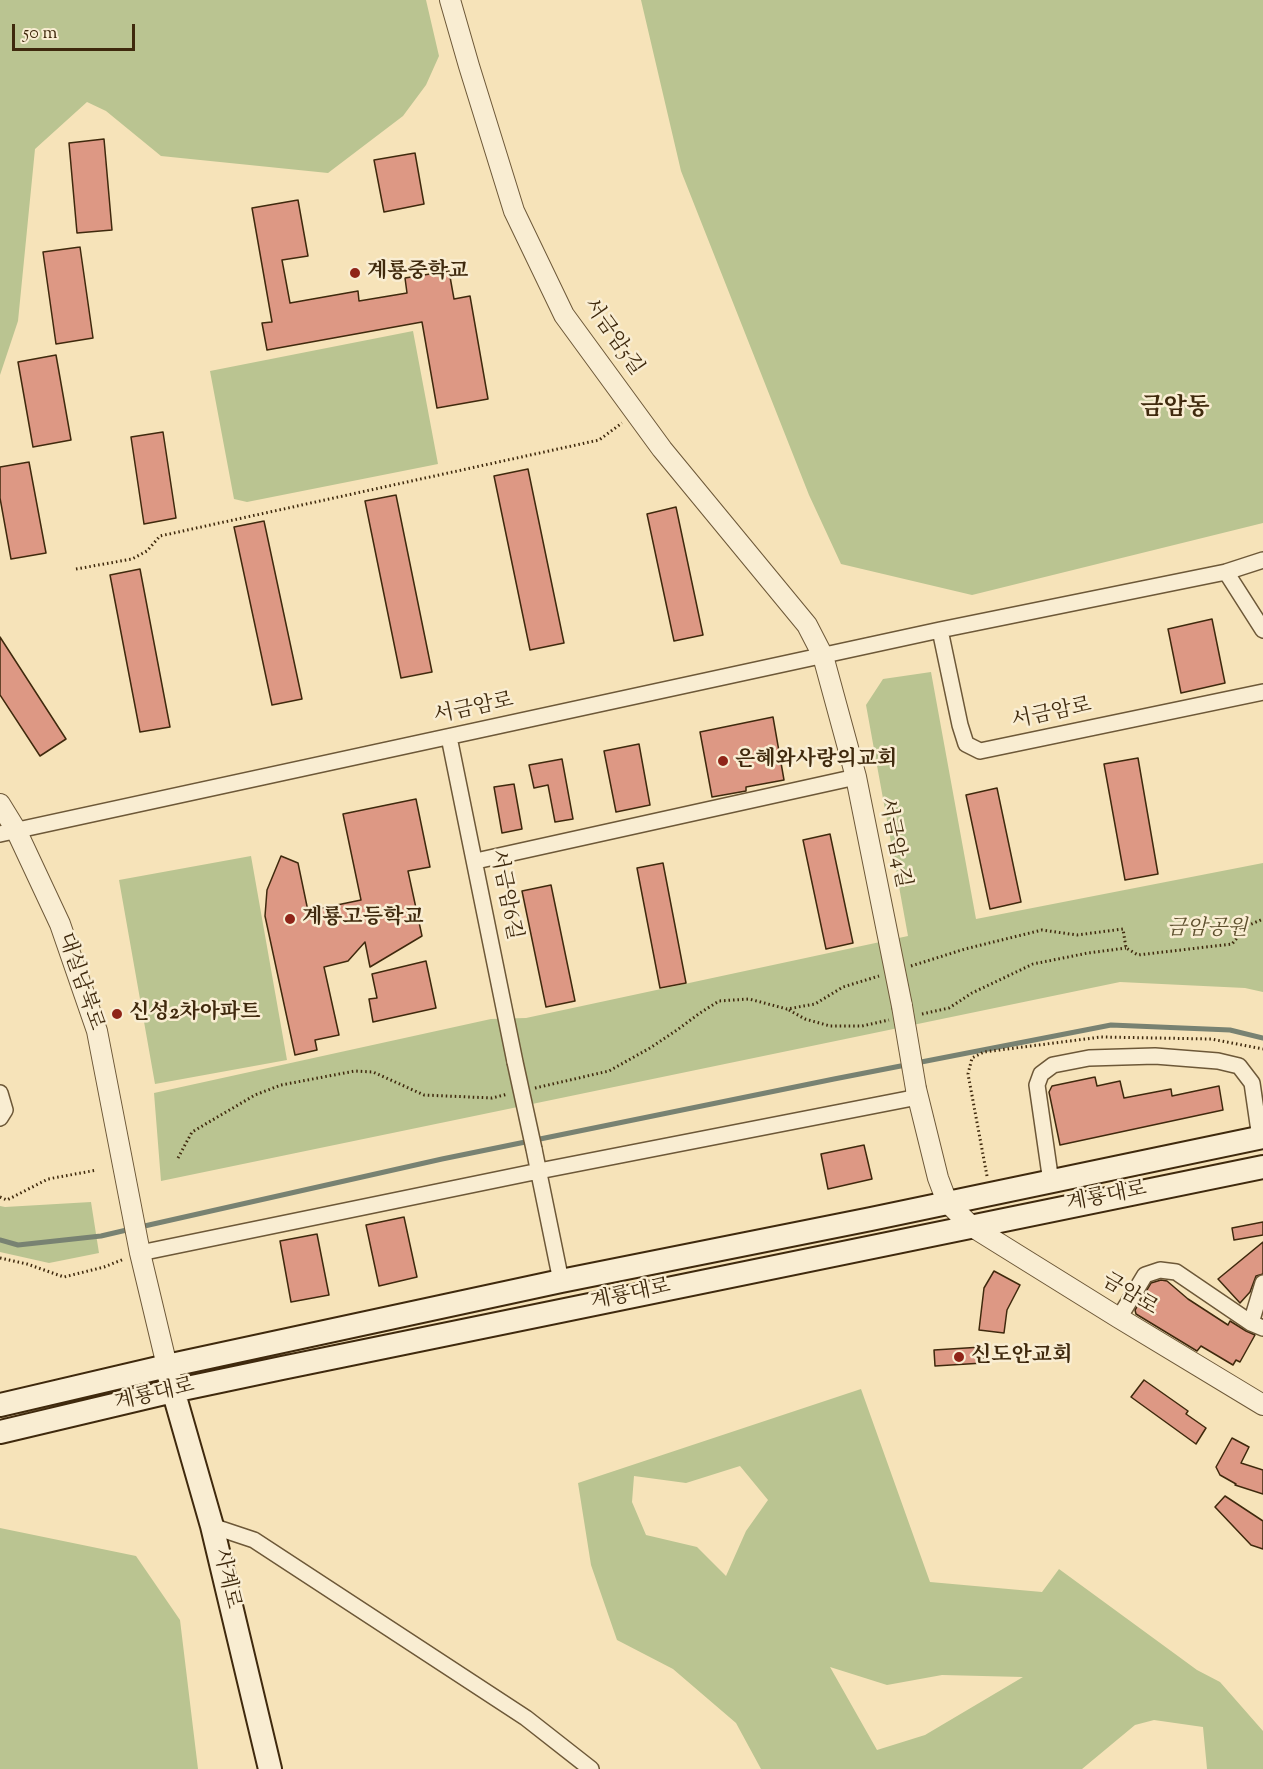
<!DOCTYPE html>
<meta charset="utf-8">
<style>
body{margin:0}
#map{position:relative;width:1263px;height:1769px;overflow:hidden;background:#f6e3b9;font-family:"Sorts Mill Goudy",serif}
canvas{display:block}
.scale{position:absolute;left:12px;top:24px;width:123px;height:27px;box-sizing:border-box;border:3px solid #3f290d;border-top:0;padding-left:8px;font-size:18px;line-height:21px;white-space:nowrap;color:#3f290d;-webkit-text-stroke:4px #f9edd2;paint-order:stroke}
</style>
<div id="map">
<canvas width="1263" height="1769"></canvas>
<div class="scale">50 m</div>
</div>
<script>
const ctx = document.querySelector('canvas').getContext('2d');
ctx.lineJoin = 'round';
function fillPath(path, color) { ctx.fillStyle = color; ctx.fill(path, 'evenodd'); }
const shape = rows => new Path2D(rows.map(r => 'M' + r).join(''));
function trace(path, color, width, dash) { ctx.strokeStyle = color; ctx.lineWidth = width; ctx.lineCap = dash ? 'butt' : 'round'; ctx.setLineDash(dash || []); ctx.stroke(path); }
function drawText(font, color, halo, rows, align = 'center') {
  ctx.font = font + ' "Sorts Mill Goudy","Noto Serif KR",serif'; ctx.lineWidth = 5; ctx.setLineDash([]); ctx.textBaseline = 'middle'; ctx.strokeStyle = halo; ctx.fillStyle = color; for (const [text, x, y, turn = 0] of rows) {
    ctx.save(); ctx.translate(x, y); ctx.rotate((+turn || 0) * Math.PI / 180); ctx.textAlign = isNaN(turn) ? turn : align; if (halo) ctx.strokeText(text, 0, 0); ctx.fillText(text, 0, 0); ctx.restore();
  }
}
const green = shape([
 [0,0,426,0,439,56,426,85,403,116,328,173,161,156,106,111,87,102,35,149,18,321,0,375],
 [641,0,1263,0,1263,523,972,595,841,564,809,495,681,171],
 [413,331,438,464,247,502,234,499,210,371],
 [931,672,976,919,1263,863,1263,992,1245,988,1120,982,161,1181,154,1093,491,1019,526,1018,908,936,866,705,883,679],
 [251,856,287,1060,155,1084,119,880],
 [91,1202,99,1253,49,1263,0,1252,0,1206,5,1207],
 [861,1389,930,1582,1042,1592,1059,1569,1197,1670,1220,1682,1263,1731,1263,1769,1207,1769,1203,1727,1154,1720,1135,1725,1082,1769,761,1769,736,1723,673,1669,617,1640,591,1565,578,1483],
 [740,1466,768,1500,746,1531,726,1576,697,1547,646,1535,632,1502,634,1476,686,1483],
 [830,1667,887,1685,942,1675,1023,1677,925,1735,877,1750],
 [0,1528,136,1556,180,1620,198,1769,0,1769]
]);
const stream = shape([
 [140,1227,442,1159,834,1079,1111,1025,1230,1030,1263,1038],
 [0,1240,18,1245,101,1236,131,1229]
]);
const building = shape([
 [104,139,112,230,77,233,69,143,104,139],
 [415,153,424,204,384,212,374,160,415,153],
 [298,200,308,256,282,260,290,303,358,291,359,301,407,293,405,278,449,271,454,299,470,296,488,399,437,408,422,322,267,350,262,323,272,322,252,208,298,200],
 [80,247,93,338,56,344,43,252,80,247],
 [56,355,71,440,33,447,18,362,56,355],
 [163,432,176,518,144,524,131,437,163,432],
 [29,462,46,553,11,559,0,498,0,467,29,462],
 [528,469,564,643,530,650,494,476,528,469],
 [396,495,432,672,401,678,365,501,396,495],
 [676,507,703,635,674,641,647,514,676,507],
 [264,521,302,699,272,705,234,527,264,521],
 [140,569,170,727,140,732,110,575,140,569],
 [1212,619,1225,683,1181,693,1168,629,1212,619],
 [0,637,66,739,40,756,0,695,0,637],
 [773,717,784,780,746,787,746,791,712,797,700,732,773,717],
 [639,744,650,805,616,812,604,751,639,744],
 [1138,758,1158,874,1125,880,1104,764,1138,758],
 [562,759,573,819,555,822,548,785,534,788,529,765,562,759],
 [514,784,522,829,502,833,494,787,514,784],
 [997,788,1021,902,990,909,966,795,997,788],
 [416,799,430,867,408,871,422,936,370,967,365,942,348,961,324,967,339,1035,315,1040,317,1050,295,1055,265,916,267,890,281,856,298,863,308,911,361,900,343,814,416,799],
 [830,834,853,943,826,949,803,840,830,834],
 [663,863,686,983,660,988,637,868,663,863],
 [551,885,575,1001,546,1007,522,891,551,885],
 [426,961,436,1008,373,1022,369,999,377,998,372,974,426,961],
 [1095,1077,1097,1086,1120,1081,1124,1098,1171,1089,1172,1096,1219,1086,1223,1110,1060,1145,1049,1092,1052,1086,1095,1077],
 [864,1145,872,1179,828,1189,821,1154,864,1145],
 [404,1217,417,1277,379,1286,366,1225,404,1217],
 [1263,1222,1263,1235,1234,1240,1232,1228,1263,1222],
 [317,1234,329,1295,291,1302,280,1241,317,1234],
 [1263,1242,1263,1274,1256,1276,1250,1292,1240,1303,1218,1279,1263,1242],
 [994,1271,1020,1285,1007,1310,1004,1333,979,1330,984,1288,994,1271],
 [1161,1280,1167,1281,1188,1299,1228,1325,1230,1321,1246,1331,1255,1335,1240,1362,1236,1360,1233,1365,1201,1346,1197,1351,1136,1314,1135,1310,1151,1283,1161,1280],
 [982,1347,983,1363,935,1366,934,1350,982,1347],
 [1144,1380,1188,1411,1186,1414,1206,1428,1196,1444,1131,1397,1144,1380],
 [1232,1438,1249,1447,1241,1463,1263,1470,1263,1494,1235,1485,1236,1484,1220,1475,1216,1467,1232,1438],
 [1225,1496,1263,1521,1263,1549,1251,1545,1215,1507,1225,1496]
]);
const path = shape([
 [76,569,132,559,147,551,160,536,599,440,622,423],
 [911,966,965,949,1042,930,1077,935,1123,929,1126,948,1138,955,1232,944,1247,926,1263,919],
 [789,1010,805,1019,830,1026,862,1026,889,1020],
 [922,1014,949,1008,972,993,1033,964,1088,953,1126,948],
 [535,1088,609,1071,650,1048,677,1030,700,1013,719,1001,749,999,787,1009,815,1004,843,987,879,976],
 [178,1158,192,1132,255,1095,281,1085,355,1071,373,1072,424,1095,492,1098,508,1094],
 [987,1176,968,1074,972,1058,984,1052,1101,1037,1211,1039,1263,1049],
 [0,1197,7,1200,48,1179,97,1170],
 [0,1258,27,1264,64,1277,104,1267,124,1259]
]);
const minor = shape([
 [1226,572,1263,630],
 [940,630,960,725,966,744,980,751,1263,692],
 [449,737,515,1062],
 [0,834,940,630,1226,572,1263,560],
 [476,861,856,777],
 [0,1093,5,1110,0,1118],
 [534,1149,561,1281],
 [1051,1182,1037,1085,1041,1074,1053,1065,1089,1058,1155,1056,1218,1061,1239,1066,1252,1083,1260,1138],
 [140,1253,539,1171,918,1097],
 [1119,1318,1145,1275,1160,1270,1176,1272,1251,1323,1263,1328],
 [1251,1323,1263,1283],
 [212,1526,254,1540,526,1718,591,1769]
]);
const tertiary = shape([
 [450,0,469,66,514,211,564,315,662,449,807,625,823,656,856,777,902,1006],
 [0,804,16,830,60,924,97,1031,140,1253,167,1366],
 [916,1089,938,1178,947,1202,971,1226,1119,1318,1263,1405]
]);
const secondary = shape([
 [169,1376,212,1526,270,1769],
 [0,1405,167,1366,561,1281,871,1219,1263,1137],
 [0,1432,173,1391,282,1368,1263,1167]
]);
const minorBridge = shape([
 [515,1062,534,1149]
]);
const tertiaryBridge = shape([
 [902,1006,916,1089]
]);
const markers = [
 [355,273,6,"#8f2418"],
 [723,761,6,"#8f2418"],
 [290,919,6,"#8f2418"],
 [117,1014,6,"#8f2418"],
 [959,1357,6,"#8f2418"]
];
const poiNames = [
 ["계룡중학교",367,273],
 ["은혜와사랑의교회",735,761],
 ["계룡고등학교",302,919],
 ["신성2차아파트",129,1014],
 ["신도안교회",971,1357]
];
const streetNames = [
 ["서금암5길",612,338,55],
 ["서금암로",474,710,-12],
 ["서금암로",1052,715,-12],
 ["서금암4길",893,843,79],
 ["서금암6길",504,895,79],
 ["대실남북로",79,982,71],
 ["계룡대로",1107,1198,-11],
 ["계룡대로",631,1296,-12],
 ["금암로",1129,1296,31],
 ["계룡대로",155,1396,-13],
 ["사계로",225,1579,77]
];
const parkNames = [
 ["금암공원",1207,930]
];
const quarterNames = [
 ["금암동",1175,410]
];
fillPath(green, '#bac491');
trace(stream, '#788272', 5);
fillPath(building, '#dd9884');
trace(building, '#3f290d', 1.5);
trace(minor, '#6d5838', 18);
trace(tertiary, '#6d5838', 22);
trace(secondary, '#3f290d', 26);
trace(path, '#3f290d', 3, [1.5, 3]);
trace(minor, '#f9edd2', 15);
trace(tertiary, '#f9edd2', 20);
trace(secondary, '#f9edd2', 22);
trace(minorBridge, '#6d5838', 18, []);
trace(tertiaryBridge, '#6d5838', 22, []);
trace(minorBridge, '#f9edd2', 15);
trace(tertiaryBridge, '#f9edd2', 20);
for (const [x, y, r, color] of markers) { const dot = new Path2D(); dot.arc(x, y, r, 0, 2 * Math.PI); ctx.fillStyle = color; ctx.fill(dot); trace(dot, '#f9edd2', 2); }
drawText('bold 21px', '#3f290d', '#f9edd2', poiNames, 'left');
drawText('21px', '#3f290d', '#f9edd2', streetNames);
drawText('italic 21px', '#5e502e', '#f9edd2', parkNames);
drawText('bold 24px', '#3f290d', '#f9edd2', quarterNames);
</script>
